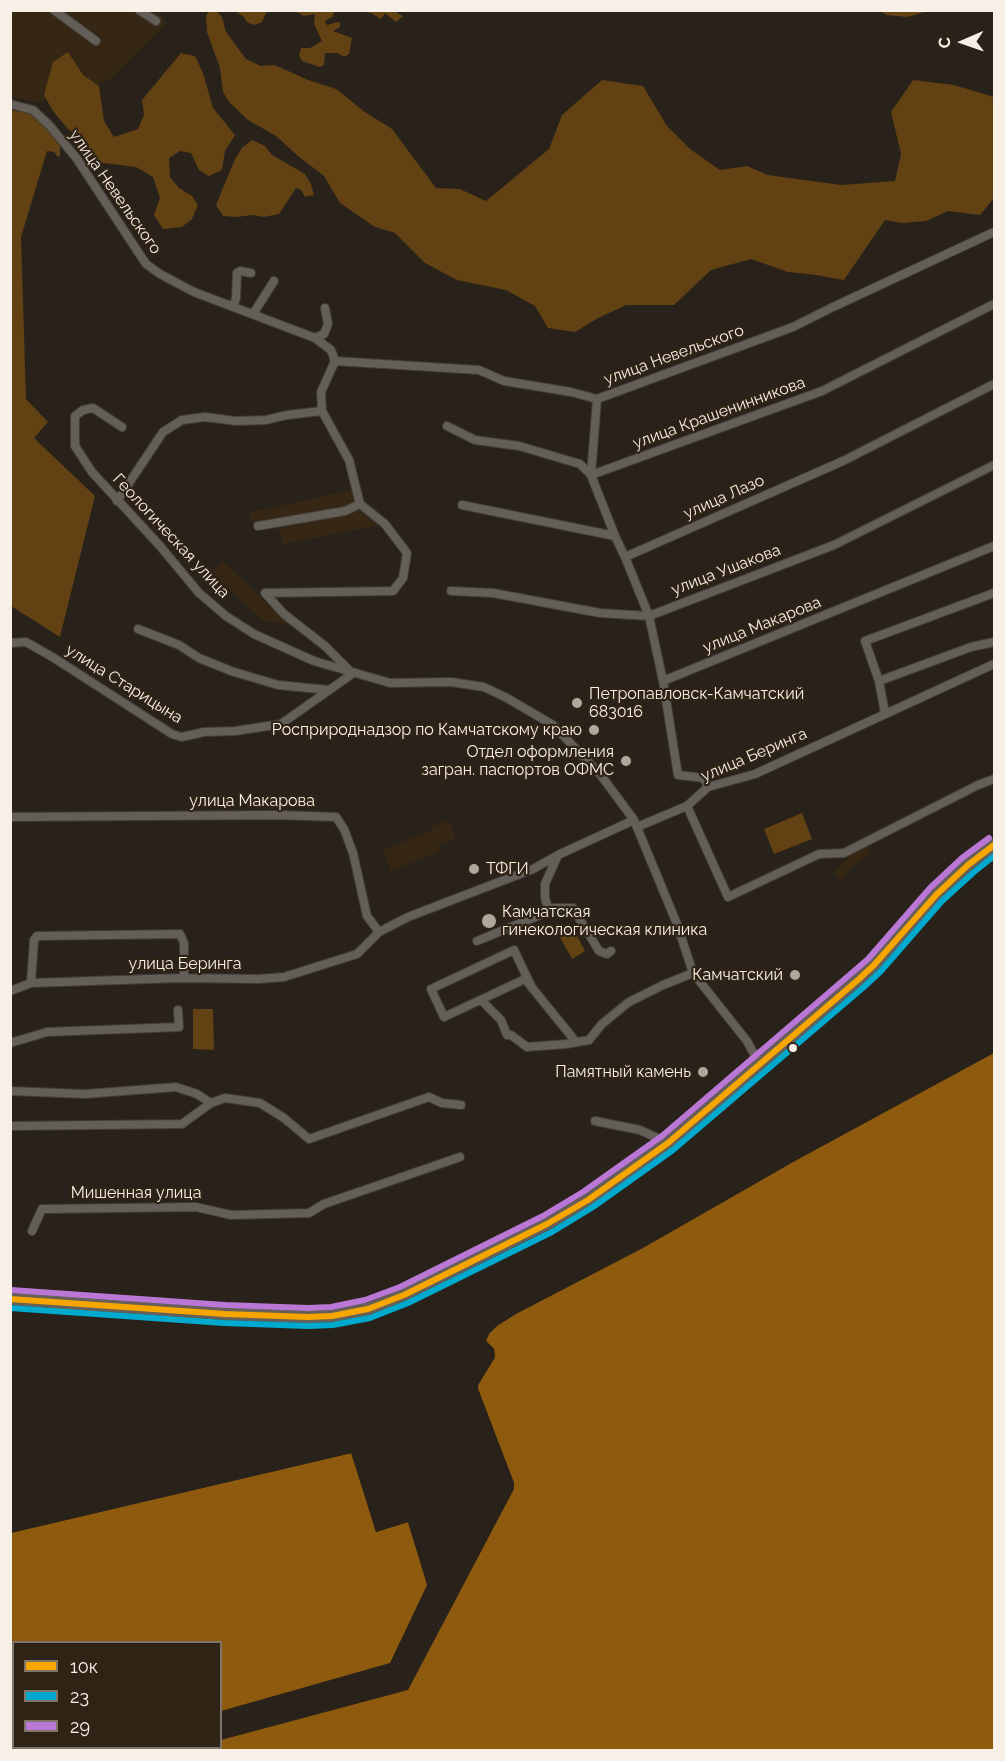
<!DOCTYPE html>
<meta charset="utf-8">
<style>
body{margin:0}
#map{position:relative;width:1005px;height:1761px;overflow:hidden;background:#29221b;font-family:Raleway,sans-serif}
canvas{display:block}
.frame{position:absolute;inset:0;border:12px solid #f8efe6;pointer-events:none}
.legend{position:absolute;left:12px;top:1641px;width:210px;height:108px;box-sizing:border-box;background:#2f2315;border:2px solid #7f7569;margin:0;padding:8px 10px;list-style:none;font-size:18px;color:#f8efe6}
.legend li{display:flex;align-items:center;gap:12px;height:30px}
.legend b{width:30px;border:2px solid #7f7569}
.north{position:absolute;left:933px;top:12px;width:60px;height:60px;-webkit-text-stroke:4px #2f2315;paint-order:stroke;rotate:268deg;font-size:16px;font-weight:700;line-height:24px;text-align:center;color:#f8efe6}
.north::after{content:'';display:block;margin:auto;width:21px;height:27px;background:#f8efe6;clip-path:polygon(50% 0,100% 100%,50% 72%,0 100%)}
</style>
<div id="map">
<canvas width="1005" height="1761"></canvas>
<div class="frame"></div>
<ul class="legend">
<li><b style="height:8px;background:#f7a600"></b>10к</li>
<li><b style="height:8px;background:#00a9ce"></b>23</li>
<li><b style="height:8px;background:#ba77d6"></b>29</li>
</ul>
<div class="north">С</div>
</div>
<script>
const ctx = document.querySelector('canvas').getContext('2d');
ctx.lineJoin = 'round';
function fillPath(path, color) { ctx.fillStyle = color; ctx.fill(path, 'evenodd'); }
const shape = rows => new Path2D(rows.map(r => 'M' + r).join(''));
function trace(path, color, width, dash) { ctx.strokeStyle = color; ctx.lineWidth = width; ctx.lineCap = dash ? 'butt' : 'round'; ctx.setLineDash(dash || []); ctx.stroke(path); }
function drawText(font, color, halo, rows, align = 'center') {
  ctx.font = font + ' Raleway,sans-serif'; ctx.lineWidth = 4.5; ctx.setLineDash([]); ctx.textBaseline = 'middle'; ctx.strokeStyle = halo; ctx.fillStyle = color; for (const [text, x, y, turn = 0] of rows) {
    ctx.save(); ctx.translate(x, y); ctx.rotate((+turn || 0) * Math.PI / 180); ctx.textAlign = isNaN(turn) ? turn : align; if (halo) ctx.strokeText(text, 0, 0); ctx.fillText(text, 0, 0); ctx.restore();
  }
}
const built = shape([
 [156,10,161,14,166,24,108,81,37,102,11,97,11,11],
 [352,490,356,503,344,509,254,524,248,513],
 [359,509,378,525,283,544,279,529],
 [223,561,288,624,263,621,212,572],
 [449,820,456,838,438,845,440,851,391,871,383,850,431,830,433,826],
 [865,845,871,854,853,866,841,880,834,873,853,853]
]);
const green = shape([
 [216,11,222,17,226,32,246,59,261,66,275,65,308,80,336,89,365,112,392,129,436,188,460,189,486,201,549,149,562,115,602,80,643,86,667,126,690,149,720,170,747,166,768,175,841,185,895,181,901,154,891,112,913,80,954,85,994,97,994,198,980,215,948,211,926,221,902,223,885,220,844,280,816,275,788,272,751,259,711,270,674,305,626,305,598,318,575,332,548,328,535,306,506,290,457,280,425,263,395,233,375,227,340,203,324,176,298,156,276,136,248,120,230,103,223,92,220,68,207,32,206,16,209,11],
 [235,11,267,11,262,22,254,25,247,22,244,17],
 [295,11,335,11,332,17,326,20,325,23,327,25,338,22,340,23,340,27,333,31,352,38,349,54,344,57,338,53,325,53,324,65,320,67,302,61,299,55,301,48,310,48,322,41,314,24,315,14,304,16],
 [358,11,397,11,397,13,403,16,396,22,385,13,381,19,371,13],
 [880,11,928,11,907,17,887,15],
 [68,52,83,75,99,86,104,121,114,137,138,129,144,115,142,100,181,53,195,56,203,73,213,108,235,135,225,151,222,170,209,176,199,170,191,153,180,151,169,158,170,177,179,188,192,196,198,205,192,219,182,227,163,229,154,215,160,198,153,177,136,167,103,163,89,152,80,138,67,128,53,111,44,95,53,62],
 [10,110,30,113,48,127,60,146,60,156,58,157,54,152,47,151,21,237,26,399,48,422,34,438,95,496,60,637,11,606],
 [252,140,265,146,272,155,305,174,311,184,314,195,305,197,301,190,296,188,279,214,264,217,253,215,236,217,223,216,216,205,235,159,242,148],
 [802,813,812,839,774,854,764,829],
 [572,926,585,951,572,959,558,934],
 [193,1009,213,1009,214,1050,193,1049]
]);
const water = shape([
 [994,1053,994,1750,11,1750,10,1533,352,1453,376,1532,408,1522,428,1584,462,1586,514,1483,478,1389,478,1385,495,1357,494,1349,486,1341,489,1334,497,1326,516,1314,643,1248,795,1161],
 [14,1642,220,1642,220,1748,14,1748]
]);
const pier = shape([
 [486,1341,494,1349,495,1357,478,1385,478,1389,514,1483,514,1489,408,1690,221,1740,221,1711,390,1663,427,1585,408,1522,376,1532,351,1453,11,1533,10,1530,352,1450,354,1452,378,1528,409,1519,430,1581,460,1583,511,1488,511,1483,475,1390,475,1383,492,1356,491,1350,485,1344],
 [90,1748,194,1748,183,1750,80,1750]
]);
const street = shape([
 [54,10,96,41],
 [139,10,156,21],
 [10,104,33,110,50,126,77,159,146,264,160,274,194,292,315,338,331,350,335,361],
 [233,307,236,298,237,273,240,271,251,273],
 [253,314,274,281],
 [315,338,324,334,328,324,325,308],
 [335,361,479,370,504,381,571,392,597,399,793,327,833,307,994,232],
 [335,361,321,392,322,411,349,460,360,504,385,524,407,553,403,578,393,591,265,593,284,614,325,646,350,671],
 [597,399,591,475,615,536],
 [447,426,475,440,519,446,580,464,591,475,822,391,994,304],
 [122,427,93,408,83,410,75,416,75,446,92,472,160,546,199,593,226,616,254,634,314,661,390,683,451,682,484,687,507,698,553,725,600,774,634,820,677,924,693,973,747,1041,760,1065],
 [117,501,163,432,182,420,205,417,236,421,266,420,287,415,322,411],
 [462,505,615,536,625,557,843,461,994,384],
 [258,526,345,511,360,504],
 [625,557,649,616,663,681,678,775,704,778,708,787],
 [451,591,493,593,600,613,649,616,834,545,994,465],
 [138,629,179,645,199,658,231,671,278,685,329,690],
 [10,643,26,642,54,658,172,734,182,737,204,732,235,731,281,724,352,674],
 [663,681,994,546],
 [879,681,865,641,994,593],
 [885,713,879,681,971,647,994,642],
 [687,806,728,897,819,854,844,853,978,785,994,779],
 [10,817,278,815,336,817,344,829,353,853,367,916,379,932,357,954,284,977,259,979,180,978,31,983,10,991],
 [637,827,687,806,708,787,755,774,994,664],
 [548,908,573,908,599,951,607,954,611,951],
 [379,932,408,917,533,869,558,855,634,820],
 [477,941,540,915,548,908,545,898,545,884,558,855],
 [31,983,34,940,37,936,180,934,184,943,184,978],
 [532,988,514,950,431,989,444,1017,525,979,576,1042],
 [481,1000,501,1020,507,1035,511,1035,527,1047,566,1044,589,1040,602,1024,629,1002,663,985,693,973],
 [10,1043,47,1032,179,1027,178,1010],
 [10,1091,85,1094,176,1087,197,1094,211,1103],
 [595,1121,640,1130,668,1143],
 [10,1126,182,1124,211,1103,225,1098,260,1103,284,1118,309,1139,429,1097,442,1103,461,1105],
 [32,1231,42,1209,196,1207,231,1215,309,1213,324,1204,460,1157]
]);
const secondary = shape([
 [10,1299,225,1314,308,1317,332,1316,368,1309,404,1295,547,1224,588,1200,668,1143,859,979,874,965,936,895,968,865,994,845]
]);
const bus1 = shape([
 [10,1299,225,1314,308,1317,332,1316,368,1309,404,1295,547,1224,588,1200,668,1143,859,979,874,965,936,895,968,865,994,845]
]);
const bus2 = shape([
 [10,1308,224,1323,308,1326,333,1325,370,1318,408,1303,552,1232,593,1207,673,1150,865,986,881,971,942,901,974,872,994,856]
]);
const bus3 = shape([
 [11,1290,225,1305,308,1308,331,1307,365,1300,400,1287,543,1216,583,1192,662,1136,853,972,868,959,930,888,962,858,989,838]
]);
const markers = [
 [577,703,6,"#b0a79f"],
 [594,730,6,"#b0a79f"],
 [626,761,6,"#b0a79f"],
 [474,869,6,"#b0a79f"],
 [489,921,8,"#b0a79f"],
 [795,975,6,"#b0a79f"],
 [793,1048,5,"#f8efe6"],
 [703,1072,6,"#b0a79f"]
];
const streetNames = [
 ["улица Невельского",115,192,55],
 ["улица Невельского",674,355,-20],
 ["улица Крашенинникова",719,413,-20],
 ["улица Лазо",724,497,-24],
 ["Геологическая улица",171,536,47],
 ["улица Ушакова",726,570,-21],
 ["улица Макарова",762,625,-22],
 ["улица Старицына",124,684,32],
 ["улица Беринга",754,755,-23],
 ["улица Макарова",252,801],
 ["улица Беринга",185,964],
 ["Мишенная улица",136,1193]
];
const poiNames = [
 ["Петропавловск-Камчатский",589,694,"left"],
 ["683016",589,712,"left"],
 ["Росприроднадзор по Камчатскому краю",582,730],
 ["Отдел оформления",614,752],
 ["загран. паспортов ОФМС",614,770],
 ["ТФГИ",486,869,"left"],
 ["Камчатская",502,912,"left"],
 ["гинекологическая клиника",502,930,"left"],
 ["Камчатский",783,975],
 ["Памятный камень",691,1072]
];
fillPath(built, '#362715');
fillPath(green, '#624113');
fillPath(water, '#8e5b0e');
fillPath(pier, '#29221b');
trace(street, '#433d37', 10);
trace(secondary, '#433d37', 14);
trace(street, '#635e57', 8);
trace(secondary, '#676058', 12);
trace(bus1, '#f7a600', 6);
trace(bus2, '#00a9ce', 6);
trace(bus3, '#ba77d6', 6);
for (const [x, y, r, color] of markers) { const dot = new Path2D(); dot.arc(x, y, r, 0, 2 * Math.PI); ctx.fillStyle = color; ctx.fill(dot); trace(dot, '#2f2315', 2); }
drawText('16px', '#f8efe6', '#2f2315', streetNames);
drawText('16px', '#f8efe6', '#2f2315', poiNames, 'right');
</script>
